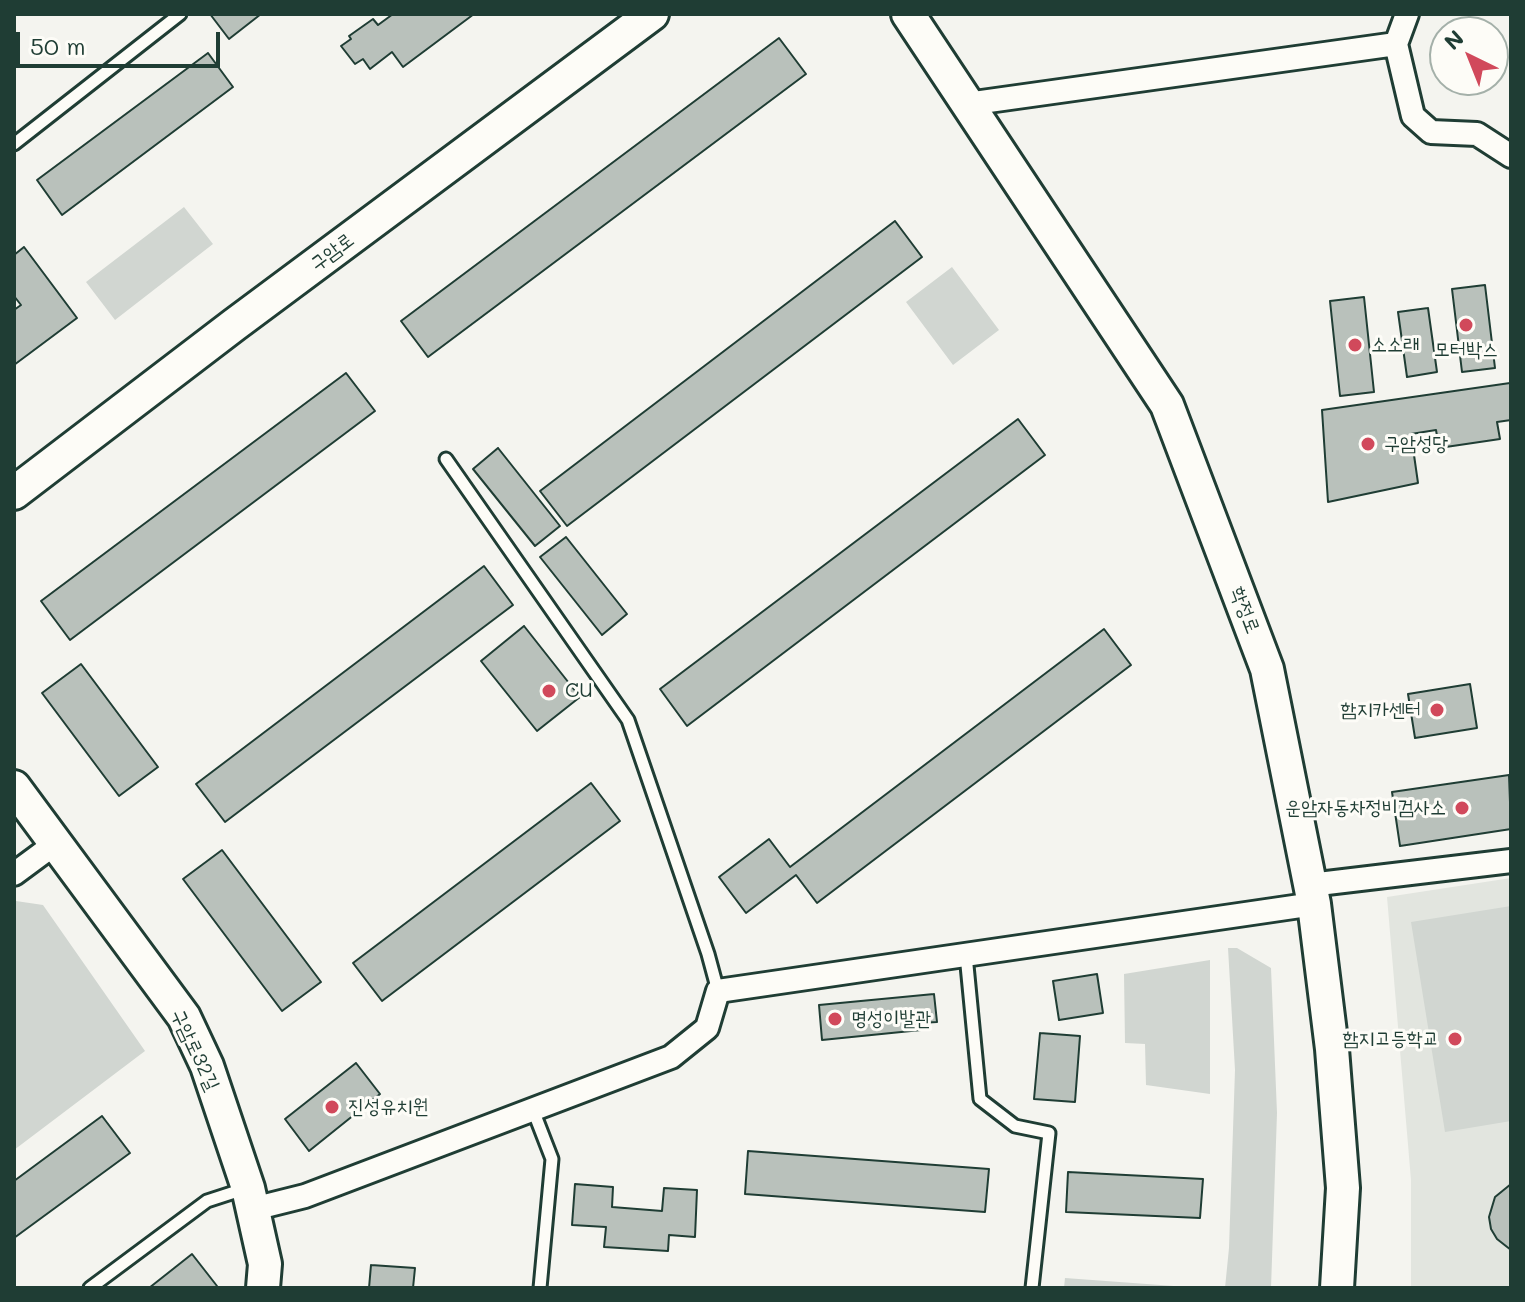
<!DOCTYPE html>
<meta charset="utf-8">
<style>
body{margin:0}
#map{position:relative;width:1525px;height:1302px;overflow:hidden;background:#f4f4ef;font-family:Mali,sans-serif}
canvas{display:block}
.frame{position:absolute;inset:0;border:16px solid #1f3d34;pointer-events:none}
.north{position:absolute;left:1429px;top:16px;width:80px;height:80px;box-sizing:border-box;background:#fdfcf7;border:2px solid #a4b0a9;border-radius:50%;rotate:317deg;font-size:22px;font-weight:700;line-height:32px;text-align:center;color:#1f3d34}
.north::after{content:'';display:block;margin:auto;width:28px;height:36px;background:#d1495b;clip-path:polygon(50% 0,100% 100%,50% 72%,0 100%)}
.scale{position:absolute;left:16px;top:32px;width:204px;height:36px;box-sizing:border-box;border:4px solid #1f3d34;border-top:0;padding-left:10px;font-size:24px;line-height:28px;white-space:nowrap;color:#1f3d34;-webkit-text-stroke:6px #fdfcf7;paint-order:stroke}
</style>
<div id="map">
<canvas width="1525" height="1302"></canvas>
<div class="frame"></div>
<div class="north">N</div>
<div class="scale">50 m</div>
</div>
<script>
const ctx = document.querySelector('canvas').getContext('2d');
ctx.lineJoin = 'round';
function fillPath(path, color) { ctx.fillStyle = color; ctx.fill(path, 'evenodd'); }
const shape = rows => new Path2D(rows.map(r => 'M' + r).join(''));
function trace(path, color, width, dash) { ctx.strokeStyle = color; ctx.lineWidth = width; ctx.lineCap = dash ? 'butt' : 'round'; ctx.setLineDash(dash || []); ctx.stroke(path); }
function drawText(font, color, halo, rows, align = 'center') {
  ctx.font = font + ' Mali,"Poor Story",sans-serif'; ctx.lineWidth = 6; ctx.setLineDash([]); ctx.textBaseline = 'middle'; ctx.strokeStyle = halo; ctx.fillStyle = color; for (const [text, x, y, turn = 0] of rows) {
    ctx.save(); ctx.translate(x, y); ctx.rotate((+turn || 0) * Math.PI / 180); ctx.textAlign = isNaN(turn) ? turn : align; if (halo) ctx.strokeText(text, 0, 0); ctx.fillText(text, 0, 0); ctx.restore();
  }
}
const built = shape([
 [1511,878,1511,1288,1411,1288,1411,1180,1387,897]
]);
const green = shape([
 [184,207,213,244,115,320,86,282],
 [952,267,999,330,953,365,906,302],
 [16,901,43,905,145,1051,14,1150],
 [1511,906,1511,1121,1445,1132,1411,922],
 [1228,948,1237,948,1271,968,1277,1113,1271,1288,1225,1288,1229,1248,1235,1070],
 [1210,960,1210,1094,1146,1085,1145,1044,1125,1043,1124,974],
 [1065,1278,1201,1288,1064,1288]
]);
const building = shape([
 [210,14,261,14,229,39,210,14],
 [393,14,474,14,403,67,392,52,370,69,363,59,355,64,341,46,351,39,349,36,373,19,378,25,393,14],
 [779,38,806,74,428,357,401,321,779,38],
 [208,53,233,87,62,215,37,180,208,53],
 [895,221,922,257,567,526,540,491,895,221],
 [24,247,77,318,14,365,14,310,21,305,14,296,14,255,24,247],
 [1485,285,1495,368,1462,372,1452,289,1485,285],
 [1364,297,1374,392,1340,396,1330,301,1364,297],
 [1428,308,1437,372,1407,377,1398,312,1428,308],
 [346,373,375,411,70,640,41,601,346,373],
 [1510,383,1511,420,1497,422,1500,439,1439,448,1436,430,1411,434,1418,483,1328,502,1322,410,1510,383],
 [1018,419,1045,455,687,726,660,689,1018,419],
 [498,448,560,526,535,546,473,469,498,448],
 [566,537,627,614,602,635,540,557,566,537],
 [484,566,513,605,225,822,196,784,484,566],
 [524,626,580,697,537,731,481,661,524,626],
 [1104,629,1131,665,817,903,796,875,746,913,719,877,769,839,790,867,1104,629],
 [81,664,158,767,119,796,42,693,81,664],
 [1470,684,1477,728,1415,738,1408,694,1470,684],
 [1509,775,1511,829,1400,846,1392,792,1509,775],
 [591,783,620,821,382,1001,353,963,591,783],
 [222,850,321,982,282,1011,183,879,222,850],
 [1097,974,1103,1013,1059,1020,1053,981,1097,974],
 [934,994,937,1022,920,1023,921,1030,822,1040,819,1005,934,994],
 [1040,1033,1080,1036,1075,1102,1034,1099,1040,1033],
 [356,1063,380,1094,309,1151,285,1119,356,1063],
 [102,1116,130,1153,14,1238,14,1181,102,1116],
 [748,1151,989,1169,985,1212,745,1194,748,1151],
 [1068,1172,1203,1179,1200,1218,1066,1212,1068,1172],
 [575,1184,613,1187,612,1207,662,1211,664,1188,697,1190,695,1237,669,1235,668,1251,604,1247,606,1227,572,1225,575,1184],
 [1511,1184,1511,1250,1497,1239,1491,1229,1489,1217,1495,1197,1511,1184],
 [192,1254,217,1286,214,1288,149,1288,192,1254],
 [371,1265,415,1268,413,1288,369,1288,371,1265]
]);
const lane = shape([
 [14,144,180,14],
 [446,459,628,720,708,954,718,991],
 [966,955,980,1099,1015,1126,1049,1133,1032,1288],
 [533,1110,552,1159,540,1288],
 [90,1288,207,1201,247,1188]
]);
const street = shape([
 [1396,44,1413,116,1431,132,1477,134,1511,156],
 [967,104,1396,44,1407,14],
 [14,874,56,843],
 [1310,885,1511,861],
 [253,1209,305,1196,671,1057,707,1028,718,991,1314,904]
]);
const secondary = shape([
 [908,14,1167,405,1267,669,1314,904,1332,1049,1343,1188,1337,1288],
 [14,493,234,325,652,14],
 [14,787,184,1017,207,1066,248,1188,265,1264,263,1288]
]);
const markers = [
 [1466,325,8,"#d1495b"],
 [1355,345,8,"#d1495b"],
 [1368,444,8,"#d1495b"],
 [549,691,8,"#d1495b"],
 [1437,710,8,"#d1495b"],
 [1462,808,8,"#d1495b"],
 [835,1019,8,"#d1495b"],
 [1455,1039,8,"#d1495b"],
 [332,1107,8,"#d1495b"]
];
const streetNames = [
 ["구암로",332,252,-37],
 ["학정로",1245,610,69],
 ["구암로32길",195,1050,65]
];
const poiNames = [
 ["소소래",1371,345],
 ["모터박스",1466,350,"center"],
 ["구암성당",1384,444],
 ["CU",565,691],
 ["함지카센터",1421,710,"right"],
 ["운암자동차정비검사소",1446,808,"right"],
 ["명성이발관",851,1019],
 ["함지고등학교",1439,1039,"right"],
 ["진성유치원",348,1107]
];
fillPath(built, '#e2e5df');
fillPath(green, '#d1d6d1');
fillPath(building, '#b9c1bb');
trace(building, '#1f3d34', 2);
trace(lane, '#1f3d34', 17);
trace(street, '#1f3d34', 28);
trace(secondary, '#1f3d34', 38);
trace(lane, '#fdfcf7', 11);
trace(street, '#fdfcf7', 22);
trace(secondary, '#fdfcf7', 32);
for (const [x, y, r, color] of markers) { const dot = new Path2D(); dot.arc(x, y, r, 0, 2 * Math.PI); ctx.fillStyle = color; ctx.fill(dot); trace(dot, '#fdfcf7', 3); }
drawText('20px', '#1f3d34', '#fdfcf7', streetNames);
drawText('20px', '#1f3d34', '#fdfcf7', poiNames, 'left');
</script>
